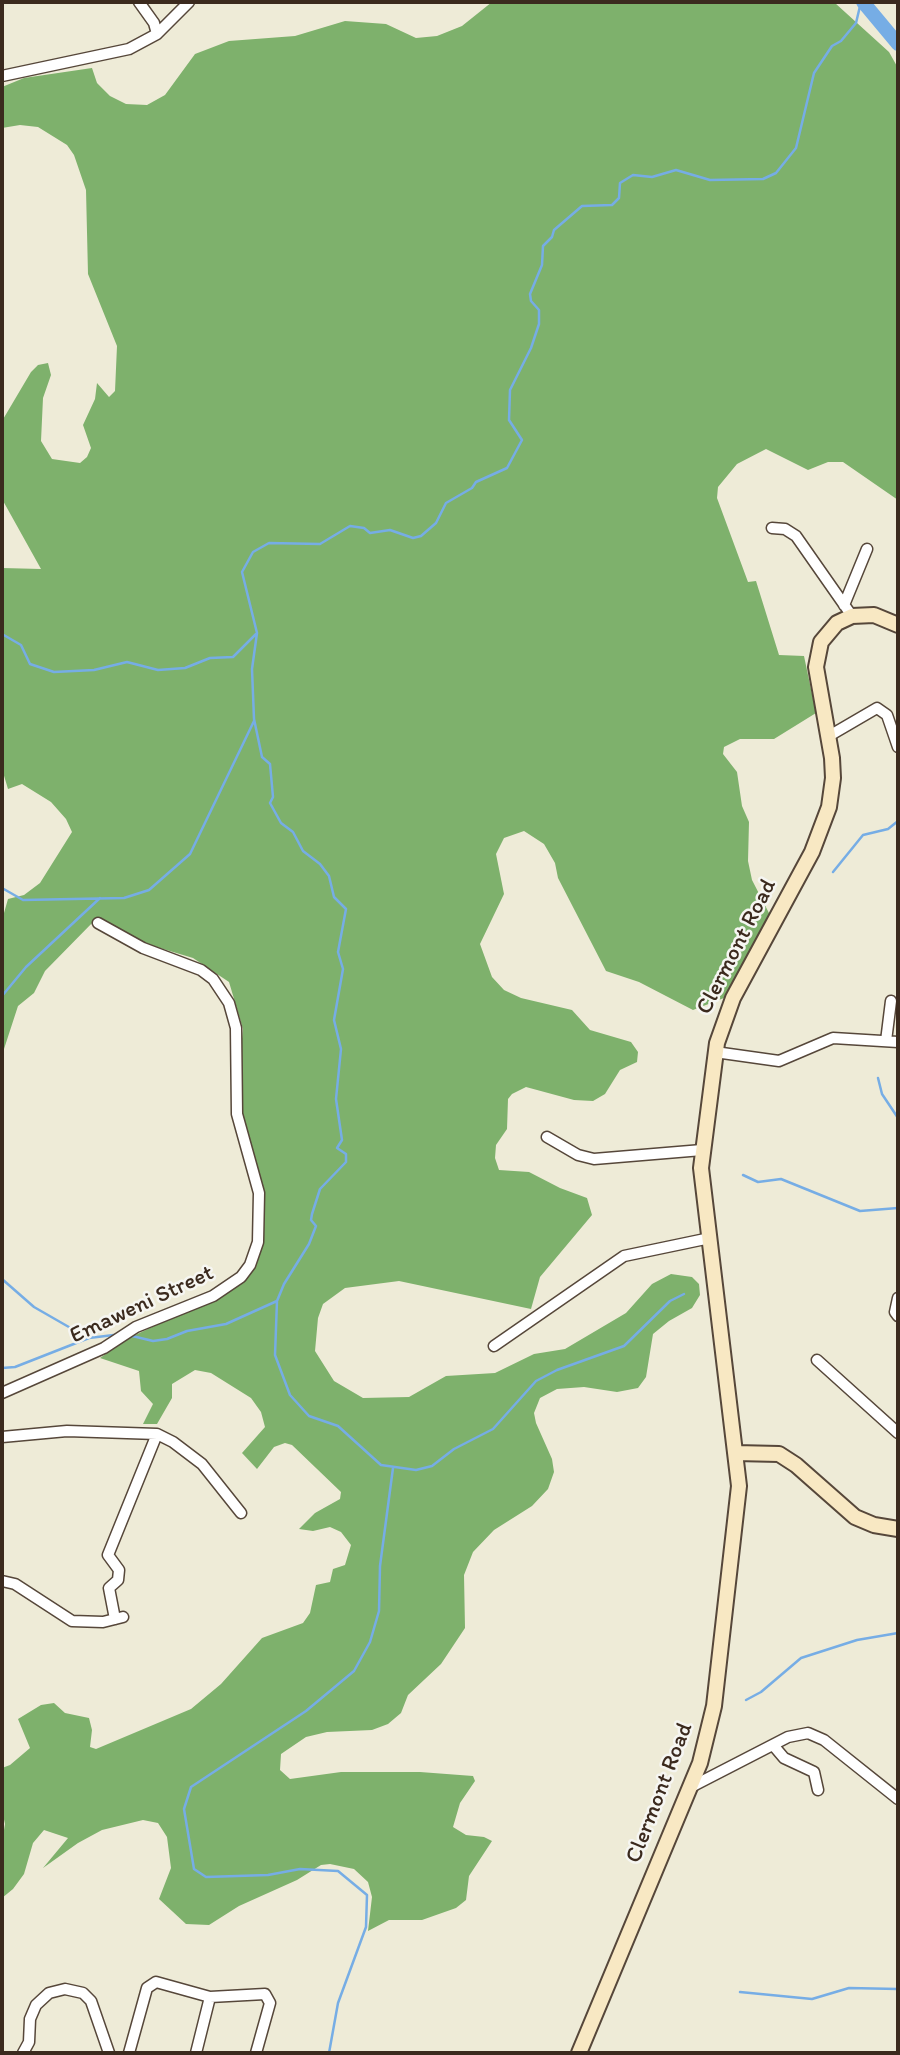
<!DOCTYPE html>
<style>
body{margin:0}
#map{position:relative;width:900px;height:2055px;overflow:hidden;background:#eeebd7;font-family:Itim,sans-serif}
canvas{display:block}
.frame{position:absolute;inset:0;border:4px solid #3b2a1e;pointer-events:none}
</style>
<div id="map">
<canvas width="900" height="2055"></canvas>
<div class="frame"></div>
</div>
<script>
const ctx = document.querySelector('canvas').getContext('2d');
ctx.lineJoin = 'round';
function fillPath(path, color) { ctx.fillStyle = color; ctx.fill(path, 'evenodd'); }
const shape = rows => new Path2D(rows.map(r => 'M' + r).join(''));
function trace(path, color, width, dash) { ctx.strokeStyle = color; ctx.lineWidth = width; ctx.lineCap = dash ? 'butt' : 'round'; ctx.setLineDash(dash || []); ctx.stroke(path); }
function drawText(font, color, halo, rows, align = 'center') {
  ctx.font = font + ' Itim,sans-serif'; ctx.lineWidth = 5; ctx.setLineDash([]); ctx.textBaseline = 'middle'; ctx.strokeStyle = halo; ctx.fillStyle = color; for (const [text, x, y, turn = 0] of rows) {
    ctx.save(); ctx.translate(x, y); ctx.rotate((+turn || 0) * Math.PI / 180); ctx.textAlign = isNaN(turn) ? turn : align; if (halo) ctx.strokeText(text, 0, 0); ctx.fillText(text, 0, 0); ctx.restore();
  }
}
const forest = shape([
 [492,2,835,3,889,52,898,68,898,500,843,462,828,462,808,470,766,449,737,464,718,487,717,498,748,582,756,581,779,655,804,656,816,713,774,739,740,739,724,747,723,754,737,772,742,806,749,822,748,861,752,880,770,915,724,998,693,1010,639,982,606,971,558,878,555,863,544,844,524,831,504,838,496,854,504,894,480,944,492,977,504,990,521,998,572,1010,590,1030,631,1042,638,1052,637,1062,620,1070,605,1094,593,1101,574,1100,526,1087,512,1094,508,1099,507,1129,496,1145,495,1158,499,1170,529,1172,560,1188,587,1198,592,1215,540,1277,531,1309,399,1281,345,1288,323,1304,318,1318,315,1351,334,1381,363,1398,409,1397,446,1376,495,1373,534,1354,565,1349,626,1313,652,1284,671,1274,692,1277,699,1284,700,1295,692,1308,669,1321,653,1334,646,1377,638,1388,617,1392,584,1387,557,1389,540,1398,534,1413,536,1423,552,1459,554,1472,548,1489,532,1506,494,1530,473,1552,464,1575,465,1628,441,1664,408,1695,401,1713,388,1724,372,1730,327,1732,306,1737,281,1754,280,1770,290,1779,341,1772,420,1772,473,1776,475,1781,460,1803,453,1827,466,1835,484,1837,492,1841,469,1876,466,1900,456,1908,422,1920,389,1920,368,1931,372,1897,368,1882,354,1869,330,1864,321,1865,297,1880,239,1906,209,1925,186,1924,159,1899,171,1868,167,1837,158,1823,143,1820,102,1830,78,1843,43,1868,68,1838,44,1830,33,1843,24,1874,13,1889,2,1898,2,1842,5,1824,2,1810,2,1768,10,1765,30,1748,18,1719,41,1705,54,1703,65,1713,89,1718,92,1730,90,1747,96,1749,191,1709,221,1684,262,1638,303,1623,310,1613,316,1585,330,1582,333,1569,345,1565,351,1545,341,1532,330,1527,313,1531,299,1529,315,1513,340,1499,341,1492,292,1445,285,1443,274,1447,257,1469,242,1453,265,1427,261,1412,251,1398,211,1373,195,1370,172,1384,172,1398,157,1424,143,1424,153,1404,141,1391,139,1371,100,1358,131,1337,218,1296,249,1274,261,1250,264,1199,247,1143,240,1103,239,1068,243,1029,229,982,193,958,150,945,96,919,45,971,34,993,18,1006,4,1049,2,1047,2,920,8,899,24,895,40,883,72,832,66,819,51,802,22,784,8,789,2,769,2,568,41,569,2,499,2,421,31,372,38,365,48,363,51,375,43,398,41,441,52,459,80,463,87,457,91,448,83,425,95,399,97,383,109,397,115,391,117,346,88,274,86,190,74,155,67,145,38,127,20,125,2,128,2,87,24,78,92,68,97,83,110,96,126,104,147,105,165,95,195,54,229,41,295,36,345,21,386,24,416,38,437,36,462,26]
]);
const stream = shape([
 [2,634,21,645,30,664,54,672,94,670,127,662,158,670,185,668,210,658,233,657,256,634],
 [833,872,863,835,888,829,898,821],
 [2,888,23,900,124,898,149,890,190,854,254,721],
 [2,996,26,967,100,898],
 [878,1078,882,1094,898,1118],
 [743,1175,758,1182,781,1179,860,1211,898,1208],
 [2,1279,34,1307,88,1338],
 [684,1294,670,1301,624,1346,557,1370,536,1381,493,1429,454,1449,432,1466,416,1470,381,1465,338,1426,309,1416,290,1395,275,1355,277,1301,284,1284,309,1244,316,1226,311,1220,312,1214,320,1189,346,1162,346,1154,337,1148,342,1140,336,1099,341,1049,334,1020,343,969,338,952,346,909,334,897,329,876,320,864,303,851,293,832,281,823,270,803,273,797,270,764,262,757,254,719,252,669,257,633,242,572,253,552,269,543,320,544,350,526,364,528,370,533,390,530,413,538,421,536,436,523,446,503,472,488,476,482,507,468,522,440,509,420,510,390,531,348,539,324,539,310,531,301,530,294,542,265,543,246,552,237,554,230,582,206,612,205,619,198,620,183,633,175,652,177,676,170,710,180,763,179,776,173,796,148,814,73,832,46,841,41,856,23,861,2],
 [128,1335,153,1341,167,1339,187,1331,226,1324,277,1301],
 [2,1368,15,1367,89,1338,122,1334],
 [746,1700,761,1692,801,1658,857,1640,898,1633],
 [740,1992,812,1999,849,1988,898,1989],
 [329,2053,338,2003,366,1927,367,1895,338,1871,300,1869,268,1875,206,1877,194,1869,184,1809,191,1787,306,1711,354,1671,370,1642,379,1611,380,1566,393,1468]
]);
const river = shape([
 [863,2,898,44]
]);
const street = shape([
 [139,2,154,23,157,34],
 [2,76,129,49,157,34,189,2],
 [772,528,785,529,796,536,852,616],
 [844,605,867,549],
 [829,736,877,708,887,715,898,747],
 [886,1041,891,1001],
 [715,1052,779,1061,833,1038,898,1042],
 [547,1137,578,1155,594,1159,702,1150],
 [898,1298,895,1312,898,1316],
 [494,1346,624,1256,710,1238],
 [817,1360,898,1433],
 [2,1393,104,1348,136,1327,213,1296,241,1277,250,1265,258,1242,259,1193,237,1114,236,1028,229,1003,213,979,201,970,143,948,98,923],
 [2,1437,67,1431,157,1434,173,1442,202,1464,241,1513],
 [2,1581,15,1584,72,1621,103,1622,123,1617],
 [115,1619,109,1588,118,1580,119,1570,108,1555,157,1434],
 [773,1745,784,1758,814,1772,818,1790],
 [689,1788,788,1737,808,1733,824,1740,898,1799],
 [23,2053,29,2042,30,2019,36,2005,49,1993,65,1989,83,1993,91,2001,109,2053],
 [129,2053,147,1988,156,1982,210,1997,265,1994,270,2003,256,2053],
 [196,2053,210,1997]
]);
const secondary = shape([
 [736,1453,779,1454,796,1465,855,1517,874,1525,898,1529],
 [579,2053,700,1763,714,1706,739,1486,701,1168,717,1043,733,998,812,852,829,807,833,778,832,758,816,667,821,642,837,623,852,616,874,615,898,625]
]);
const streetNames = [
 ["Clermont Road",737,947,-63],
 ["Emaweni Street",142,1305,-25],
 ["Clermont Road",660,1793,-69]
];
fillPath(forest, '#7eb16c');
trace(stream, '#76ade5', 2.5);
trace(river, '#76ade5', 14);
trace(street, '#56473a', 13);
trace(secondary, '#56473a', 18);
trace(street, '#fff', 10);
trace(secondary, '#f8e8c3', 14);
drawText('23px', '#3b2a1e', '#f6f6f2', streetNames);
</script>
